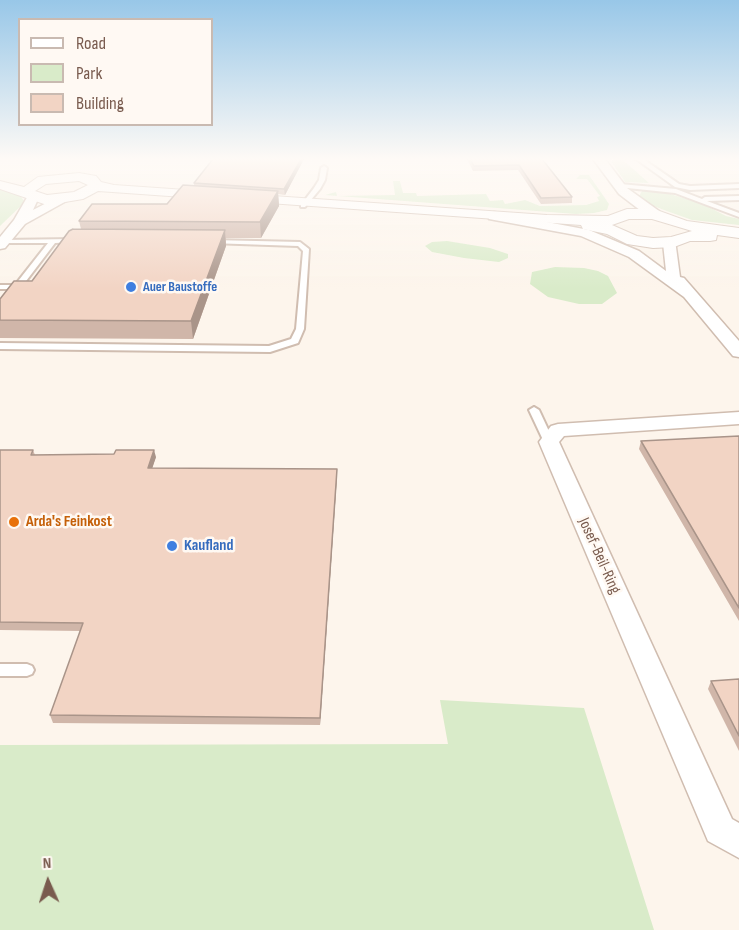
<!DOCTYPE html>
<style>
body{margin:0}
#map{position:relative;width:739px;height:930px;overflow:hidden;background:#fdf5ec;font-family:"Sofia Sans Condensed",sans-serif}
canvas{display:block}
.legend{position:absolute;left:18px;top:18px;width:195px;height:108px;box-sizing:border-box;background:#fff9f3;border:2px solid #c9bab1;margin:0;padding:8px 10px;list-style:none;font-size:18px;color:#795b4e}
.legend li{display:flex;align-items:center;gap:12px;height:30px}
.legend b{width:30px;border:2px solid #c9bab1}
.north{position:absolute;left:18px;top:852px;width:60px;height:60px;-webkit-text-stroke:4px #fff9f3;paint-order:stroke;rotate:357deg;font-size:16px;font-weight:700;line-height:24px;text-align:center;color:#795b4e}
.north::after{content:'';display:block;margin:auto;width:21px;height:27px;background:#795b4e;clip-path:polygon(50% 0,100% 100%,50% 72%,0 100%)}
</style>
<div id="map">
<canvas width="739" height="930"></canvas>
<ul class="legend">
<li><b style="height:8px;background:#fff"></b>Road</li>
<li><b style="height:16px;background:#d9ebc9"></b>Park</li>
<li><b style="height:16px;background:#f2d4c4"></b>Building</li>
</ul>
<div class="north">N</div>
</div>
<script>
const ctx = document.querySelector('canvas').getContext('2d');
ctx.lineJoin = 'round';
function fillPath(path, color) { ctx.fillStyle = color; ctx.fill(path, 'evenodd'); }
const shape = rows => new Path2D(rows.map(r => 'M' + r).join(''));
function trace(path, color, width, dash) { ctx.strokeStyle = color; ctx.lineWidth = width; ctx.lineCap = dash ? 'butt' : 'round'; ctx.setLineDash(dash || []); ctx.stroke(path); }
function drawText(font, color, halo, rows, align = 'center') {
  ctx.font = font + ' "Sofia Sans Condensed",sans-serif'; ctx.lineWidth = 5; ctx.setLineDash([]); ctx.textBaseline = 'middle'; ctx.strokeStyle = halo; ctx.fillStyle = color; for (const [text, x, y, turn = 0] of rows) {
    ctx.save(); ctx.translate(x, y); ctx.rotate((+turn || 0) * Math.PI / 180); ctx.textAlign = isNaN(turn) ? turn : align; if (halo) ctx.strokeText(text, 0, 0); ctx.fillText(text, 0, 0); ctx.restore();
  }
}
const green = shape([
 [613,159,632,159,623,160,649,183,625,182,611,161],
 [580,175,589,175,609,204,607,210,594,213,576,214,325,195,336,192,337,196,395,195,393,181,400,181,403,193,416,193,417,196,486,194,490,201,503,200,505,204,525,200,540,206,586,205,599,201,597,197,600,196,587,179,576,179],
 [0,188,18,193,25,202,0,226],
 [642,191,667,193,703,204,726,216,739,219,739,225,692,220,664,210,646,203,639,196],
 [447,241,490,248,508,254,508,258,499,262,464,258,432,252,425,246,432,242],
 [555,267,584,268,598,271,608,276,617,293,602,304,579,304,548,297,530,284,532,272],
 [440,700,584,708,654,930,0,930,0,745,448,744]
]);
const service = shape([
 [636,159,643,159,679,184,690,186,739,184,739,188,690,190,675,187,636,159],
 [324,166,327,168,325,180,320,189,305,207,301,207,301,205,314,188,319,180,321,168,324,166],
 [620,184,676,189,702,199,705,197,739,196,739,200,707,201,739,213,739,217,675,193,618,187,618,185,620,184],
 [73,239,75,240,75,242,55,243,20,289,0,289,0,285,15,285,48,243,4,243,1,241,2,240,73,239],
 [212,240,300,242,309,249,304,329,298,343,270,352,0,349,0,343,269,346,291,339,296,329,303,251,298,246,210,243,209,242,212,240],
 [534,407,539,410,554,442,553,444,549,445,544,442,529,410,534,407],
 [0,664,27,664,32,666,34,670,32,674,27,676,0,676,0,664]
]);
const minor = shape([
 [593,159,605,159,627,188,659,211,659,217,649,217,619,194,593,159],
 [33,193,39,197,33,210,60,196,68,196,70,199,25,224,5,248,0,249,0,237,14,220,29,194,33,193],
 [494,212,589,230,639,251,666,271,663,243,670,239,675,240,680,277,684,278,739,341,739,357,733,356,684,297,629,257,581,236,489,219,488,216,494,212],
 [739,412,739,424,564,436,559,442,732,819,739,823,739,858,708,841,539,442,551,426,558,424,739,412]
]);
const tertiary = shape([
 [79,173,96,176,101,182,114,185,547,215,608,216,627,209,654,209,687,221,739,228,739,238,717,235,716,240,710,241,690,241,674,247,653,248,627,244,607,234,583,229,581,225,98,191,83,199,47,205,0,189,0,181,24,187,38,177,79,173],
 [79,181,88,185,74,192,47,195,35,191,46,184,79,181],
 [629,219,652,219,692,231,671,237,653,238,637,236,612,225,629,219]
]);
const wall = shape([
 [304,159,285,195,278,194,279,206,261,238,226,238,226,246,193,339,0,338,0,299,32,281,81,229,79,221,167,204,194,185,194,183],
 [467,159,542,159,572,197,572,203,541,204,518,170,473,171],
 [739,436,739,621,639,449,641,441],
 [0,450,33,450,35,455,156,457,152,468,337,476,320,725,53,723,50,715,81,631,0,630],
 [739,679,739,751,708,689,711,681]
]);
const shadedWall = shape([
 [301,159,304,159,285,195,284,189],
 [278,191,279,206,261,238,260,222],
 [225,230,226,246,193,339,191,321],
 [154,450,156,457,150,475,148,468],
 [337,469,337,476,320,725,320,718]
]);
const building = shape([
 [213,159,301,159,284,189,194,183,213,159],
 [470,159,542,159,572,197,541,198,519,165,474,166,470,159],
 [183,185,278,191,260,222,79,221,92,204,167,204,183,185],
 [73,229,225,230,191,321,0,320,0,299,14,281,32,281,69,231,73,229],
 [739,436,739,608,641,441,739,436],
 [0,450,33,450,31,455,114,454,116,450,154,450,148,468,337,469,320,718,50,715,83,623,0,622,0,450],
 [739,679,739,736,711,681,739,679]
]);
const markers = [
 [131,287,6,"#3f7fe0"],
 [14,522,6,"#e8710a"],
 [172,546,6,"#3f7fe0"]
];
const farShopnames = [
 ["Auer Baustoffe",143,287]
];
const foodNames = [
 ["Arda's Feinkost",26,522]
];
const shopNames = [
 ["Kaufland",184,546]
];
const streetNames = [
 ["Josef-Beil-Ring",599,556,66]
];
fillPath(green, '#d9ebc9');
trace(service, '#d0bdb0', 4);
trace(minor, '#d0bdb0', 3);
trace(tertiary, '#d0bdb0', 2);
fillPath(service, '#fff');
fillPath(minor, '#fff');
fillPath(tertiary, '#fff');
fillPath(wall, '#d0b6a9');
fillPath(shadedWall, '#a99489');
fillPath(building, '#f2d4c4');
trace(building, '#a99489', 1.5);
const sky = ctx.createLinearGradient(0, 0, 0, 289);
sky.addColorStop(0, '#98c7e8');
sky.addColorStop(0.55, '#fefaf6');
sky.addColorStop(1, '#fefaf600');
ctx.fillStyle = sky;
ctx.fillRect(0, 0, 739, 289);
for (const [x, y, r, color] of markers) { const dot = new Path2D(); dot.arc(x, y, r, 0, 2 * Math.PI); ctx.fillStyle = color; ctx.fill(dot); trace(dot, '#fff9f3', 2); }
drawText('bold 14px', '#366cbe', '#fff9f3', farShopnames, 'left');
drawText('bold 16px', '#c56008', '#fff9f3', foodNames, 'left');
drawText('bold 16px', '#366cbe', '#fff9f3', shopNames, 'left');
drawText('16px', '#795b4e', '#fff9f3', streetNames);
</script>
